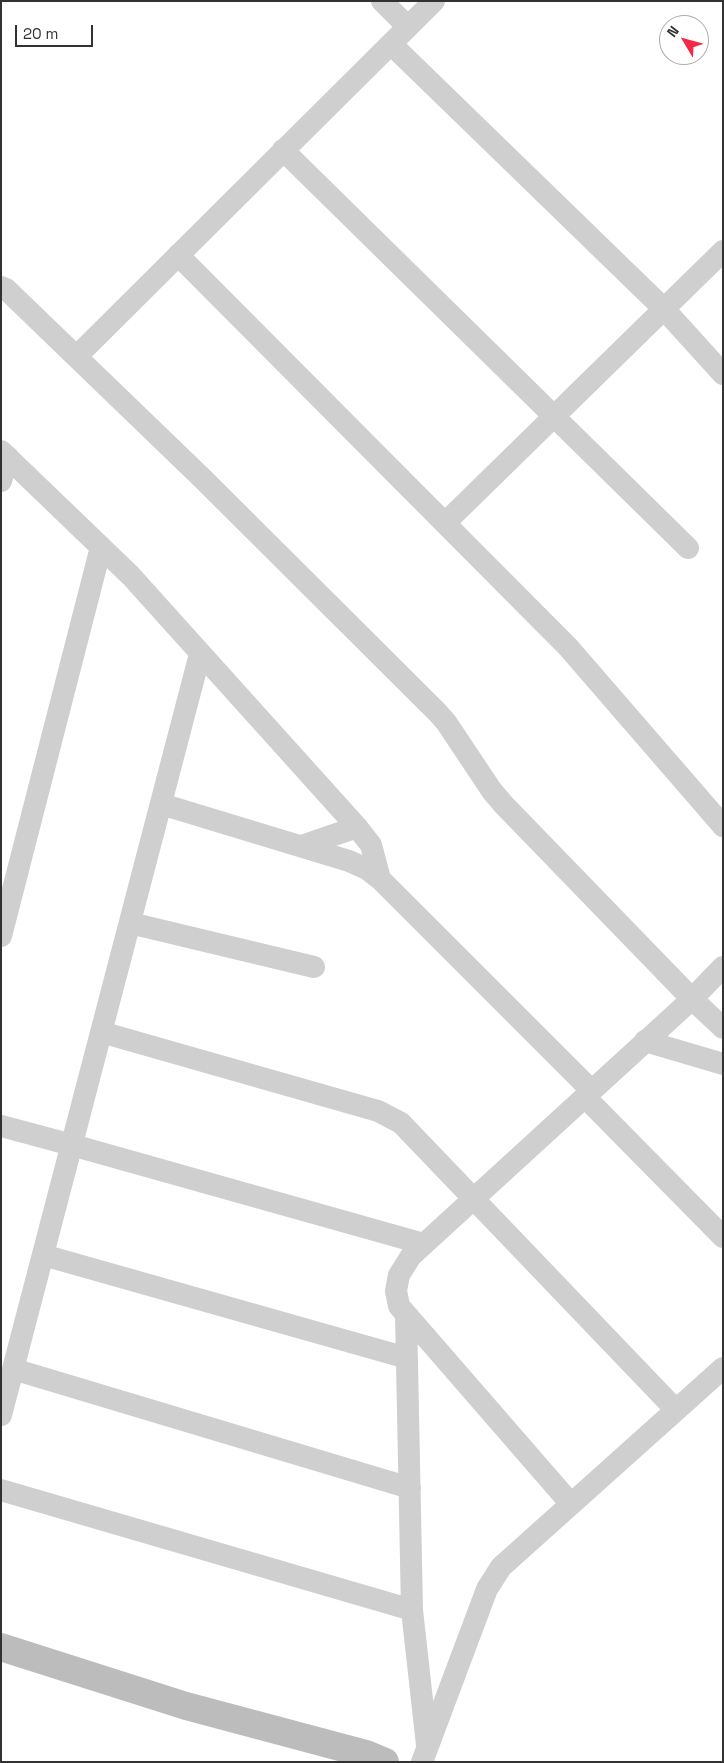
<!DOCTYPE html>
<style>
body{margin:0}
#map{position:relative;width:724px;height:1763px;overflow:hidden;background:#fff;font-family:"Space Grotesk",sans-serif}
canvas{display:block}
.frame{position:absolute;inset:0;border:2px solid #323232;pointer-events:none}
.north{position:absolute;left:659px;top:15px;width:50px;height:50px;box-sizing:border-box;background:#fff;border:1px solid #adadad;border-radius:50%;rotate:307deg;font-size:14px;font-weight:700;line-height:20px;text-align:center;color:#323232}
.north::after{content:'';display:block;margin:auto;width:18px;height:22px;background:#f42946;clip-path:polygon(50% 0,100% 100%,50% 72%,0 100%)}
.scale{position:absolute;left:15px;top:25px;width:78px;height:22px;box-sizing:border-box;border:2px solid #323232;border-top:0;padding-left:6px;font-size:15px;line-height:18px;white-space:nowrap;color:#323232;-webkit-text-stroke:4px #fff;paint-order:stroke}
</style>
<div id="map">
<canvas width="724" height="1763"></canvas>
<div class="frame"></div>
<div class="north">N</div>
<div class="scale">20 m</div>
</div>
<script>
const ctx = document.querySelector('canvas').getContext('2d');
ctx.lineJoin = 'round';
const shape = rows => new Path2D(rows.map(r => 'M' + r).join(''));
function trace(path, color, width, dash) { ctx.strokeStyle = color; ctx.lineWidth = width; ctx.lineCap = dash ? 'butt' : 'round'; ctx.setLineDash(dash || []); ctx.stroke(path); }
const street = shape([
 [382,1,408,27],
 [391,44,664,309,723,374],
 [283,150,688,548],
 [178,255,568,647,723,826],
 [1,287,6,289,203,479,437,712,446,722,492,791,504,805,692,999,723,1028],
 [77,356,434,1],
 [1,451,131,576,357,827,371,845,380,879],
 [1,481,8,457],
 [445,523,723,251],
 [161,804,349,861,367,869,380,879,592,1091],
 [302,846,357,827],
 [130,923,314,967],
 [1,936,101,547],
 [101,1032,378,1111,401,1123,676,1410],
 [645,1041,723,1064],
 [585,1097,723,1237],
 [1,1126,72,1145,424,1244],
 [43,1255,407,1358],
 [406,1314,412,1610,427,1745],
 [13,1369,410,1488],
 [1,1415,200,654],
 [1,1490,412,1610],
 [571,1504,399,1306,396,1291,399,1275,411,1256,692,999,723,967],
 [422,1762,487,1589,501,1567,723,1368]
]);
const secondary = shape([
 [1,1647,186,1706,366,1754,385,1762]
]);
trace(street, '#cfcfcf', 22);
trace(secondary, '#bcbcbc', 28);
</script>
